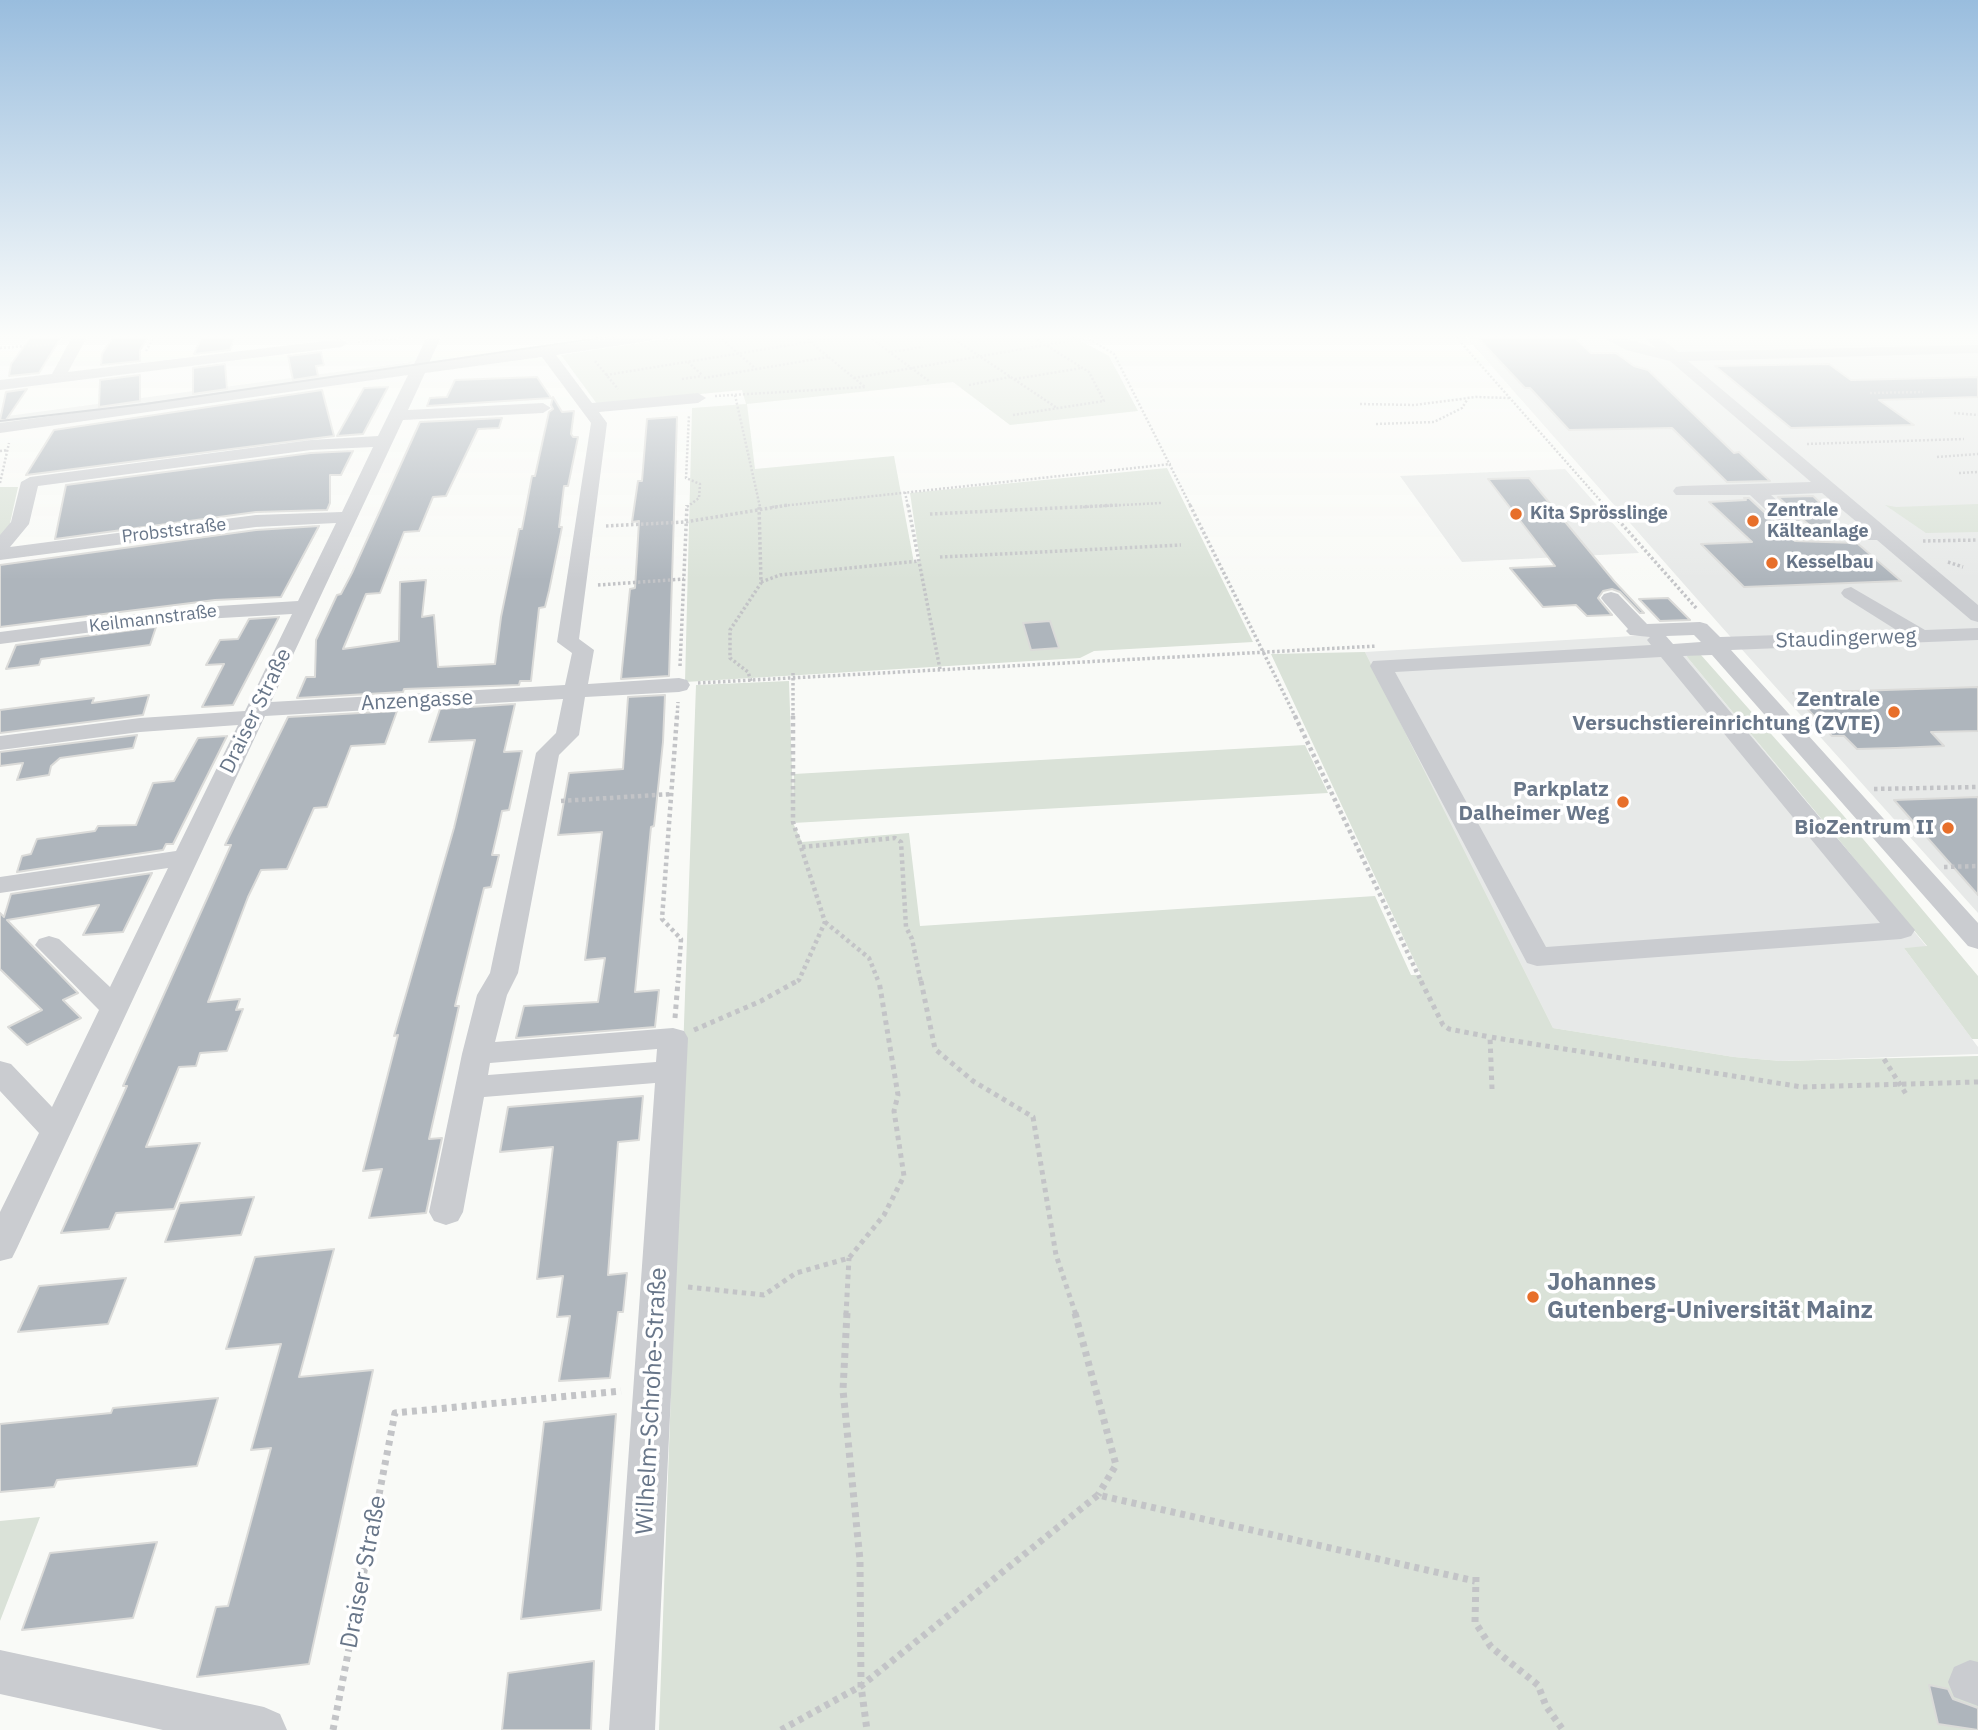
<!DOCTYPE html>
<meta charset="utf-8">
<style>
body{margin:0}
canvas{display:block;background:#f9faf7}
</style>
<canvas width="1978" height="1730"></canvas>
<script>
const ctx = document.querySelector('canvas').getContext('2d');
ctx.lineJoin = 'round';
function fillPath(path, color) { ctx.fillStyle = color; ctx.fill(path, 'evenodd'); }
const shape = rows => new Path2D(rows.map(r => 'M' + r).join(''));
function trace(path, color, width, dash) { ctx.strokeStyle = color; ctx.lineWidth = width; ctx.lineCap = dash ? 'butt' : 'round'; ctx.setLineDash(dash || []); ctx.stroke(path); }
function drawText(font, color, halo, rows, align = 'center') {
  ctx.font = font + ' "IBM Plex Sans",sans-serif'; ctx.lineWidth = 7; ctx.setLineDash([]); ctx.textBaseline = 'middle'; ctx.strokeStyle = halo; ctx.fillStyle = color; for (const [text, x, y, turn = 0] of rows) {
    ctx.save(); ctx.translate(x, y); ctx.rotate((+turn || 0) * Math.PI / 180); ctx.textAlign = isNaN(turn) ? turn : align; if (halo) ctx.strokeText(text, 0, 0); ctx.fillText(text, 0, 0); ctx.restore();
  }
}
const built = shape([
 [1466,337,1978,337,1978,913,1720,625],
 [411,362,408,368,0,423,0,417],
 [1565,469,1639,553,1462,562,1400,476],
 [1650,635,1688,653,1687,657,1927,947,1904,948,1978,1047,1978,1054,1781,1061,1734,1057,1553,1028,1365,652]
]);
const green = shape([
 [678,337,1073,337,1109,356,1138,411,1010,425,953,382,747,404,755,469,894,456,914,563,920,561,910,493,1167,468,1253,642,1094,651,1080,658,685,682,692,408,746,404,742,390,597,404,561,355],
 [0,487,18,487,9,528,0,539],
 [1978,504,1978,532,1926,533,1885,505,1896,507],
 [1365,652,1553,1028,1734,1057,1781,1061,1978,1056,1978,1730,659,1730,696,685,789,681,793,802,794,774,1305,745,1328,793,793,823,802,842,909,833,920,926,1375,896,1411,975,1421,975,1271,654],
 [1688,653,1701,655,1843,815,1978,976,1978,1039,1972,1039,1904,948,1927,946,1687,657],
 [40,1517,0,1621,0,1521]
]);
const building = shape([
 [31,337,61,337,39,373,9,376,11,364,31,337],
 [113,337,148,337,140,350,140,361,101,365,102,354,113,337],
 [202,337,235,337,230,350,194,354,202,337],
 [1477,337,1574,337,1591,353,1616,353,1634,366,1648,370,1734,453,1739,452,1770,481,1727,482,1672,428,1569,430,1530,388,1525,388,1477,337],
 [321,352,324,365,316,366,318,376,293,380,288,356,321,352],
 [225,364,227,389,193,394,193,368,225,364],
 [1829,364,1851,380,1978,377,1978,397,1879,400,1914,425,1791,428,1715,366,1829,364],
 [140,375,140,401,99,407,100,380,140,375],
 [537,377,551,398,427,406,430,398,447,397,455,380,537,377],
 [388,387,363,434,337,436,364,388,388,387],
 [27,389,6,420,0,420,6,392,27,389],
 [322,390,334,436,26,475,54,430,322,390],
 [553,397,562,412,574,411,571,434,573,437,578,437,568,486,564,486,559,527,562,527,549,591,545,607,539,608,531,681,520,681,519,685,404,689,403,692,297,698,306,677,315,677,316,640,337,595,341,594,352,573,420,422,502,418,499,428,478,429,446,496,433,497,419,531,404,532,380,593,366,594,343,649,399,641,400,582,426,580,422,617,434,615,438,667,495,664,501,617,519,529,522,529,532,476,535,476,549,412,553,409,551,405,553,397],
 [677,417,669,676,621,679,630,589,635,588,637,556,639,521,632,522,638,481,642,481,647,419,677,417],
 [353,451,341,475,330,475,330,503,327,510,256,512,55,539,66,485,311,453,353,451],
 [1529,478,1614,581,1644,613,1640,613,1620,592,1612,589,1603,591,1598,598,1612,615,1587,616,1576,605,1543,607,1510,568,1555,566,1488,479,1529,478],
 [1813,496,1834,516,1826,516,1837,525,1809,525,1778,497,1813,496],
 [1744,498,1749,498,1795,541,1857,543,1901,581,1744,587,1701,544,1752,542,1709,502,1746,500,1744,498],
 [319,526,281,597,215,600,0,627,0,565,256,530,319,526],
 [1668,598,1690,620,1660,621,1639,599,1668,598],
 [279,617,233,705,202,707,224,664,206,665,220,640,238,639,249,619,279,617],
 [1050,621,1059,648,1031,650,1023,623,1050,621],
 [156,627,150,645,41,659,39,665,6,669,16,645,156,627],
 [1978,687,1978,731,1931,732,1944,746,1896,748,1857,749,1844,736,1832,736,1793,693,1978,687],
 [149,695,143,715,0,733,0,710,94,698,92,703,149,695],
 [665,695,663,742,654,826,651,827,635,992,659,990,655,1027,516,1038,524,1006,598,1002,605,958,585,960,602,832,558,835,569,773,623,769,628,697,665,695],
 [515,704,504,752,522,751,509,810,502,811,499,825,492,855,499,855,491,887,484,888,455,1006,459,1006,429,1139,442,1138,426,1213,369,1218,382,1169,363,1171,398,1035,394,1036,454,828,475,740,429,742,440,709,515,704],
 [397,711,385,744,351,746,327,807,314,808,287,869,261,870,248,897,208,1002,240,999,236,1010,243,1009,227,1051,200,1053,196,1066,179,1067,146,1147,200,1143,174,1209,116,1213,109,1229,61,1233,127,1086,123,1086,231,845,225,845,288,717,397,711],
 [137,735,133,748,60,758,51,766,49,775,17,780,23,763,0,766,0,752,137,735],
 [227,736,173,844,166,844,163,850,17,872,22,856,31,854,37,839,95,831,98,826,136,825,153,783,174,781,198,738,227,736],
 [1978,797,1978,895,1894,800,1978,797],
 [152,873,123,932,83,935,99,905,7,920,78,993,63,1000,81,1018,27,1045,8,1027,42,1010,0,969,0,913,4,917,11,894,152,873],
 [643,1096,639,1140,618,1142,608,1275,627,1273,623,1312,618,1312,610,1378,559,1381,570,1316,557,1317,563,1276,537,1279,553,1147,500,1152,508,1107,643,1096],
 [254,1197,241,1235,165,1242,180,1203,254,1197],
 [334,1249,299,1377,373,1370,309,1664,197,1677,216,1607,228,1606,271,1448,251,1450,281,1344,226,1349,255,1257,334,1249],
 [126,1278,108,1324,18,1332,39,1286,126,1278],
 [218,1398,197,1466,57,1480,54,1487,0,1492,0,1424,111,1413,113,1408,218,1398],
 [616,1414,601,1610,521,1619,544,1422,616,1414],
 [157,1542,133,1618,22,1630,50,1553,157,1542],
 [594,1661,591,1730,502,1730,508,1673,594,1661],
 [1929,1685,1948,1689,1953,1699,1978,1708,1978,1730,1938,1724,1929,1685]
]);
const pathFar4 = shape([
 [719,337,756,369],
 [804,337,865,387],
 [869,337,929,381],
 [951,337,1057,408],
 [1086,337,1114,354,1191,507],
 [1456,337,1606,507],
 [666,340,686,337],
 [358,342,413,337],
 [0,348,55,344],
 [146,351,154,337],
 [891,352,923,347],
 [595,361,618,389],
 [688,362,702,375],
 [606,375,840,337],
 [704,378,828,357],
 [854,378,1086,338],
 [682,379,702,376],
 [1015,379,1082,368],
 [969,385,1010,377],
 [1870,393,1923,392],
 [735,395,760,507],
 [715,396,865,387],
 [1360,404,1415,405,1476,397,1509,398],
 [1954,413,1978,415],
 [1013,415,1104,401,1089,372,1033,337],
 [1376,424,1434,422,1462,408,1467,400],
 [1807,444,1964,439],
 [0,451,7,450],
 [1937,457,1978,454],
 [1959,473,1978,472],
 [0,483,9,443],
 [905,492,908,507],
 [687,507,699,498,700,484,686,478,689,415],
 [772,507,1171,464],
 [1083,507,1161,503]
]);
const pathFar3 = shape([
 [908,505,940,669],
 [1190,505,1296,718],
 [1605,505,1697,609],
 [930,514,1120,505],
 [606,526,685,522,788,505],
 [1923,541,1978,540],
 [940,557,1181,545],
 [1948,562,1963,567],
 [761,582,780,575,919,561],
 [598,585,684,579],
 [680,666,687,505],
 [793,673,793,718],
 [751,681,748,672,730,658,730,630,761,583,759,505],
 [698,683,1377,646],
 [677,718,678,702]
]);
const pathFar2 = shape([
 [677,716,662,919,681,939,678,983],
 [793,716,793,822,825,922,799,980,794,983],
 [1295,716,1422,983],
 [1874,789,1978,787],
 [561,801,672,794],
 [802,847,895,838,901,842,906,927,912,939,921,983],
 [1944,867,1978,866],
 [825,922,869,958,879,983]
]);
const pathFar1 = shape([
 [921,981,935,1049,973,1081,1033,1117,1056,1255,1076,1315],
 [1421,981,1443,1025,1449,1029,1490,1037],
 [675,1018,678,981],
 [694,1030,761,1001,797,981],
 [1884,1059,1906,1094],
 [1492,1089,1490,1037,1802,1087,1978,1082],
 [688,1287,764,1295,796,1273,849,1258,884,1215,904,1176,894,1111,898,1095,879,981],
 [846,1315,849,1258]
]);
const path = shape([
 [847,1313,843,1390,860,1560,861,1686,867,1730],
 [1075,1313,1116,1465,1098,1495],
 [1476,1577,1475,1622,1491,1647,1538,1685,1546,1706,1563,1730],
 [333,1730,395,1413,621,1391],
 [781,1730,861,1686,1098,1495,1475,1581]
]);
const minor = shape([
 [72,337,87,337,68,372,341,339,348,343,341,347,0,390,0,380,52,374,72,337],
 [427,337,441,337,429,363,615,337,656,337,649,341,556,355,592,403,698,393,706,398,698,403,599,412,607,423,579,639,594,650,588,684,679,678,687,680,690,685,687,690,679,692,585,697,579,735,559,755,518,973,507,995,495,1042,673,1028,684,1031,688,1038,655,1730,609,1730,655,1083,484,1097,463,1212,458,1221,446,1225,434,1221,429,1212,462,1054,477,995,490,973,536,753,556,733,563,699,265,716,17,1248,12,1258,0,1261,0,1212,39,1133,0,1091,0,1061,11,1064,52,1107,99,1010,35,945,39,939,49,936,59,939,110,987,168,868,0,893,0,877,176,851,238,725,140,732,0,750,0,736,140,718,245,711,292,614,186,620,0,644,0,632,186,608,298,601,336,523,256,527,0,560,0,535,11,522,21,482,30,477,311,440,378,436,408,375,0,433,0,423,413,366,427,337],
 [542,357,591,423,557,642,572,653,565,685,271,702,403,420,543,413,551,408,543,403,408,410,425,373,542,357],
 [373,447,342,512,256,515,10,547,29,524,38,486,311,450,373,447],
 [657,1049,656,1062,488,1075,490,1063,657,1049],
 [1602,337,1622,337,1656,348,1644,337,1660,337,1678,352,1978,345,1978,353,1688,361,1978,605,1978,622,1971,620,1877,540,1803,540,1796,538,1750,495,1676,495,1673,491,1676,487,1682,486,1811,482,1670,361,1626,350,1602,337],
 [1822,493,1864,528,1808,528,1771,495,1822,493],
 [1851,587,1925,630,1978,628,1978,640,1731,650,1978,923,1978,949,1968,946,1712,655,1683,656,1915,930,1911,936,1901,939,1537,966,1527,963,1370,666,1373,661,1651,645,1647,640,1650,637,1630,635,1626,631,1628,629,1604,602,1601,598,1604,594,1611,592,1618,594,1647,624,1700,622,1707,624,1720,637,1898,631,1844,597,1841,593,1844,589,1851,587],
 [1694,635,1701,642,1673,644,1666,636,1694,635],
 [1661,657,1880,923,1546,947,1395,672,1661,657],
 [0,1650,264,1707,280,1714,287,1730,163,1730,0,1694,0,1650],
 [1970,1660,1978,1662,1978,1706,1954,1697,1948,1682,1954,1667,1970,1660]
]);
const tram = shape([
 [0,421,145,404,606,337]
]);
const markers = [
 [1516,514,7,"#e76f2a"],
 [1753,521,7,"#e76f2a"],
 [1772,563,7,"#e76f2a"],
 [1894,712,7,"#e76f2a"],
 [1623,802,7,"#e76f2a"],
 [1948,828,7,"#e76f2a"],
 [1533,1297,7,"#e76f2a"]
];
const farPoinames = [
 ["Zentrale",1767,511],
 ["Kälteanlage",1767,532],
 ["Kita Sprösslinge",1530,514],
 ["Kesselbau",1786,563]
];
const farStreetnames = [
 ["Probststraße",174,531,-7],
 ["Keilmannstraße",153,619,-7]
];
const streetNames = [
 ["Staudingerweg",1846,639,-2],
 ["Anzengasse",417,701,-3],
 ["Draiser Straße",256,711,-64]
];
const poiNames = [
 ["Zentrale",1880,700],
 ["Versuchstiereinrichtung (ZVTE)",1880,724],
 ["Parkplatz",1609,790],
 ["Dalheimer Weg",1609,814],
 ["BioZentrum II",1934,828]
];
const nearPoinames = [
 ["Johannes",1547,1283],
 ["Gutenberg-Universität Mainz",1547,1311]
];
const nearStreetnames = [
 ["Wilhelm-Schrohe-Straße",652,1401,-87],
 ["Draiser Straße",364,1572,-79]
];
fillPath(built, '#e7e9e8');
fillPath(green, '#dae2d8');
fillPath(building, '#aeb5bc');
trace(building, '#dbdbd9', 2);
trace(pathFar4, '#c3c4c7', 2.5, [2, 2]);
trace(pathFar3, '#c3c4c7', 3.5, [2.5, 2.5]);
trace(pathFar2, '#c3c4c7', 4.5, [3.5, 3.5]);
trace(pathFar1, '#c3c4c7', 5, [4.5, 4.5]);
trace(path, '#c3c4c7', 7, [5, 5]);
fillPath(minor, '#caccd0');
trace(tram, '#a9aeb5', 2);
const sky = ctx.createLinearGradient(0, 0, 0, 580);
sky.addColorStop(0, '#99bdde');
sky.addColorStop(0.58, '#fcfdfb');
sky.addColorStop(1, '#fcfdfb00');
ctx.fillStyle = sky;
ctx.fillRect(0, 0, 1978, 580);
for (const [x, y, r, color] of markers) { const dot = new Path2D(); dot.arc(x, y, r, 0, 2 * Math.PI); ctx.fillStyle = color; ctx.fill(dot); trace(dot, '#fff', 2.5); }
drawText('bold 18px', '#687689', '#fff', farPoinames, 'left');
drawText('18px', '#687689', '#fff', farStreetnames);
drawText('21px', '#687689', '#fff', streetNames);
drawText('bold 21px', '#687689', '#fff', poiNames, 'right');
drawText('bold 24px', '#687689', '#fff', nearPoinames, 'left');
drawText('24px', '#687689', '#fff', nearStreetnames);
</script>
